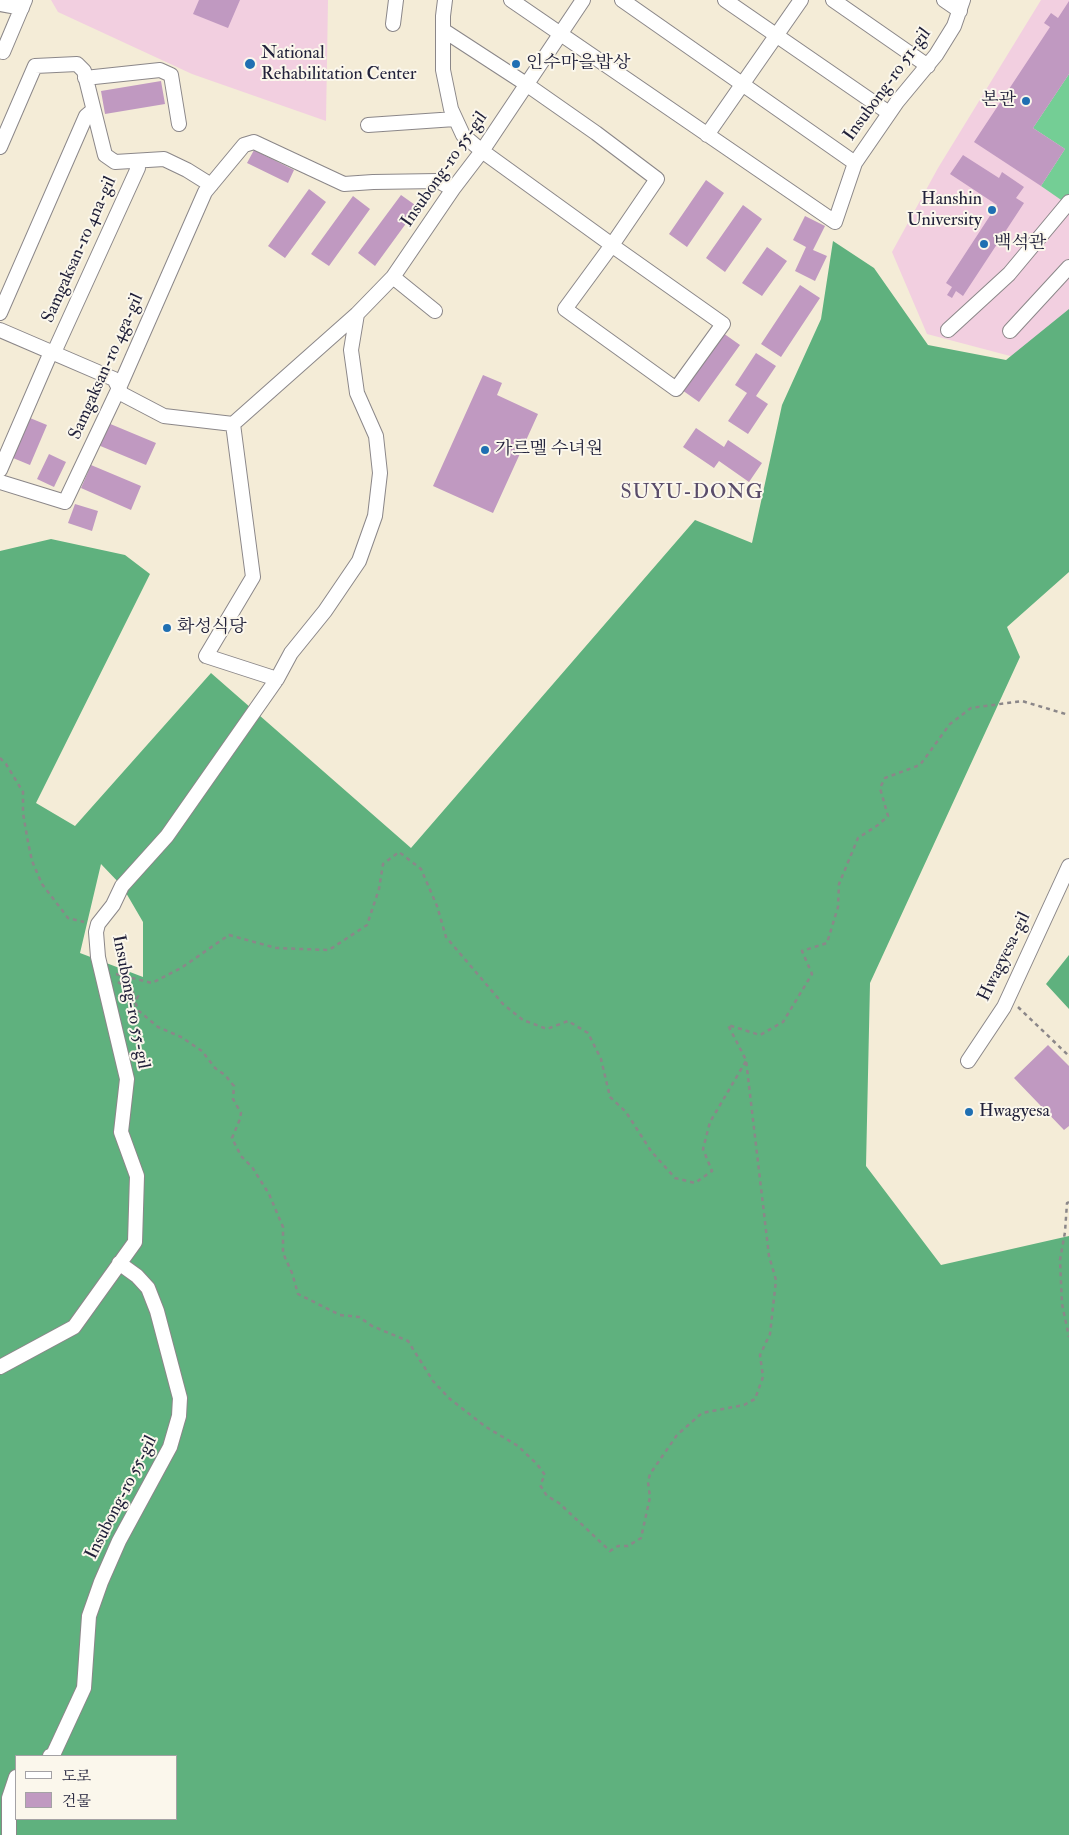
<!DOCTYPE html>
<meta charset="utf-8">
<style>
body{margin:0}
#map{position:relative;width:1069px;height:1835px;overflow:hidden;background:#f4ecd7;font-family:"IM FELL Double Pica","Noto Serif KR",serif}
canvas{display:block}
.legend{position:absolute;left:15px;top:1755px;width:162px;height:65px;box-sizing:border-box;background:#fbf7ec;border:1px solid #a4a2a5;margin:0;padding:6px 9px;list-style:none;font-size:15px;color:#22223b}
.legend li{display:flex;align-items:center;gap:10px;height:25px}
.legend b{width:25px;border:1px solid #a4a2a5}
</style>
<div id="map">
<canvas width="1069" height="1835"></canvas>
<ul class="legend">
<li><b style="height:6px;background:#fff"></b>도로</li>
<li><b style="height:14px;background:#c099c1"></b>건물</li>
</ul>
</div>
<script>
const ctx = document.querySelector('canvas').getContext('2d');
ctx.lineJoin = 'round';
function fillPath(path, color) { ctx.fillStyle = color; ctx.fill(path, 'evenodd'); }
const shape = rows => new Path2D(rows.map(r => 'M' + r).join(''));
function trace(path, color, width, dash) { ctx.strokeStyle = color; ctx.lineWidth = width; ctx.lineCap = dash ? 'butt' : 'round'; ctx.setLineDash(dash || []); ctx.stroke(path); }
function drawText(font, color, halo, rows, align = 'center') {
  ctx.font = font + ' "IM FELL Double Pica","Noto Serif KR",serif'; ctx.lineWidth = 4; ctx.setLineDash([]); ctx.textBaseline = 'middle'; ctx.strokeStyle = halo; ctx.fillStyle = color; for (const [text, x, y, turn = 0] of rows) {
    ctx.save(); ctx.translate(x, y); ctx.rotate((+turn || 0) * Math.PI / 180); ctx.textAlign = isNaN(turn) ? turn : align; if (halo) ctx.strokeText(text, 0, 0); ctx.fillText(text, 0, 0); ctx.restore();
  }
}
const built = shape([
 [51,0,328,0,326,121,192,74,58,12],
 [1041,0,1069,0,1069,321,1014,357,927,334,892,252,938,168]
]);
const green = shape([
 [1069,74,1069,202,1067,204,1041,186,1065,149,1033,128]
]);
const forest = shape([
 [833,241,874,268,928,345,1006,360,1069,309,1069,572,1007,627,1020,657,870,983,866,1166,941,1265,1069,1236,1069,1835,0,1835,0,551,51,539,125,555,150,574,36,803,75,826,211,673,411,848,695,520,752,543,782,405,821,319],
 [101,864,122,886,143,922,143,977,80,953],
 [16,1756,176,1756,176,1819,16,1819],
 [1069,955,1069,1009,1046,984]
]);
const building = shape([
 [199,0,240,0,228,28,193,14],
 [1069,1,1069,74,1033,128,1065,149,1041,186,974,142,1050,27,1044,23,1051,13,1058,18],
 [161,81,165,104,105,114,101,91],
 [254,150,294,170,288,183,247,163],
 [963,155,999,178,1002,172,1024,187,1016,198,1024,203,963,296,956,291,952,298,947,295,952,287,946,283,997,205,950,174],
 [706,180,724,193,687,247,669,234],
 [309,189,326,202,285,258,268,246],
 [401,195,418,207,375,266,358,253],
 [353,196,370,209,329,266,311,254],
 [743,205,762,219,725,272,706,258],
 [805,216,825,226,813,250,827,256,815,281,795,271,806,247,793,240],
 [767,247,787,261,762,296,742,283],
 [800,285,820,298,781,357,761,344],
 [723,333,740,345,699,402,682,390],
 [756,353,776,366,756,396,768,404,748,434,728,421,747,393,735,385],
 [483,375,502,383,497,395,538,414,493,513,433,486],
 [30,418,47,425,30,465,13,458],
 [108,423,156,443,146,465,98,445],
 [696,428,724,447,728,440,762,463,749,482,719,461,714,468,683,447],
 [49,454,66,462,54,487,37,479],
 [91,465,141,486,131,510,81,488],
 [75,504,98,511,92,531,68,523],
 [1048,1045,1069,1066,1069,1126,1064,1130,1014,1078]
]);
const path = shape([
 [0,758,6,764,23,792,23,813,28,842,32,861,42,884,68,918,84,922],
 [116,974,152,983,181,968,229,935,276,948,329,950,367,925,379,889,383,864,399,852,421,869,437,906,446,937,503,1004,523,1020,547,1029,568,1021,588,1033,601,1059,610,1097,626,1112,651,1151,675,1178,695,1183,712,1171,703,1149,710,1122,746,1061],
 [118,982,138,996,135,1002,139,1011,158,1027,181,1037,202,1051,215,1068,225,1075,234,1086,233,1099,241,1113,240,1119,232,1138,241,1156,252,1167,269,1194,283,1227,283,1253,292,1273,298,1294,340,1315,359,1317,372,1326,408,1341,433,1381,450,1399,486,1427,518,1446,537,1464,545,1475,540,1485,547,1496,559,1503,610,1551,618,1546,628,1546,641,1538,650,1497,648,1482,650,1474,677,1435,702,1413,744,1405,755,1399,763,1377,760,1355,770,1334,776,1280,769,1256,746,1060,728,1025,760,1035,783,1022,812,974,802,951,827,943,838,907,839,884,858,838,878,825,888,816,880,788,885,778,920,765,950,724,971,708,1022,701,1069,715],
 [1018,1007,1068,1055,1069,1054],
 [1069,1202,1067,1203,1065,1232,1060,1260,1062,1304,1069,1337]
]);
const minor = shape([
 [511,0,835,222,855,163,897,102,936,55,954,26,963,0],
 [622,0,855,163],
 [725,0,889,113],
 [833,0,928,66],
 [944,0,960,11],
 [0,4,22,8],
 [393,24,396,0],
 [443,30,526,84,596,133,657,179,612,245,565,309,676,389,723,324,617,249,612,245,482,151,463,135,451,109,443,70,443,16,445,0],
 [0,51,3,52,25,0],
 [85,78,160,70,171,75,179,124],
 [368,125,455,119],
 [707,135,801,0],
 [0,147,35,66,77,64,84,71,105,155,115,162,164,159,187,170,211,185],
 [393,277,435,311],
 [0,313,86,116,93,110],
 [0,330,114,379,122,394,164,416,233,424,357,314,393,277,453,189,482,151,583,0],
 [948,330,1009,274,1069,202],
 [1010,331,1069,267],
 [233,424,253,577,206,656,277,679,291,653,325,611,359,561,375,516,380,473,376,436,357,393,351,350,357,314],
 [0,470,51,352,56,348,138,168,136,161],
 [0,482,65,502,119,388,205,192,244,145,254,142,344,184,373,182,438,181,453,189],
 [968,1061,1004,1007,1069,866],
 [0,1367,74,1327,135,1242,137,1176,121,1132,127,1079,98,957,96,932,98,924,113,905,122,886,167,836,277,679],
 [50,1756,53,1755,84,1688,89,1616,101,1582,119,1541,170,1447,179,1416,180,1398,157,1311,148,1288,137,1276,119,1263],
 [9,1835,9,1798,16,1777]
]);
const markers = [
 [250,64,6,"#1f6fb2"],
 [516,64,5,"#1f6fb2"],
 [1026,101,5,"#1f6fb2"],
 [992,210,5,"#1f6fb2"],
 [984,244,5,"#1f6fb2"],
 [485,450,5,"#1f6fb2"],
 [167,628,5,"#1f6fb2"],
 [969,1112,5,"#1f6fb2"]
];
const poiNames = [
 ["National",261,54],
 ["Rehabilitation Center",261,75],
 ["인수마을밥상",526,64],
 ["본관",1016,101,"right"],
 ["Hanshin",982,200,"right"],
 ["University",982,221,"right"],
 ["백석관",994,244],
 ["가르멜 수녀원",495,450],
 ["화성식당",177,628],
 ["Hwagyesa",979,1112]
];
const streetNames = [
 ["Insubong-ro 51-gil",888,85,-54],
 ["Insubong-ro 55-gil",445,170,-55],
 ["Samgaksan-ro 4na-gil",80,250,-66],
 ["Samgaksan-ro 4ga-gil",107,367,-66],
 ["Hwagyesa-gil",1005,957,-64],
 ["Insubong-ro 55-gil",130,1002,79],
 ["Insubong-ro 55-gil",122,1498,-63]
];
const quarterNames = [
 ["SUYU-DONG",692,494]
];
fillPath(built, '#f2cfe0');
fillPath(green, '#74ce95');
fillPath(forest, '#5fb17e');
fillPath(building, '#c099c1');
trace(minor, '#8b8789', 16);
trace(path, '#8b8789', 2.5, [4, 4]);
trace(minor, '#fff', 14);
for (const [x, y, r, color] of markers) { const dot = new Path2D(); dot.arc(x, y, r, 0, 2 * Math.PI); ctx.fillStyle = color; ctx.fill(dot); trace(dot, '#fbf7ec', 2); }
drawText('18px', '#22223b', '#fbf7ec', poiNames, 'left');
drawText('18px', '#22223b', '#fbf7ec', streetNames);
ctx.letterSpacing = '1px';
drawText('20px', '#594c6a', '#fbf7ec', quarterNames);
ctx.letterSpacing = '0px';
</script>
